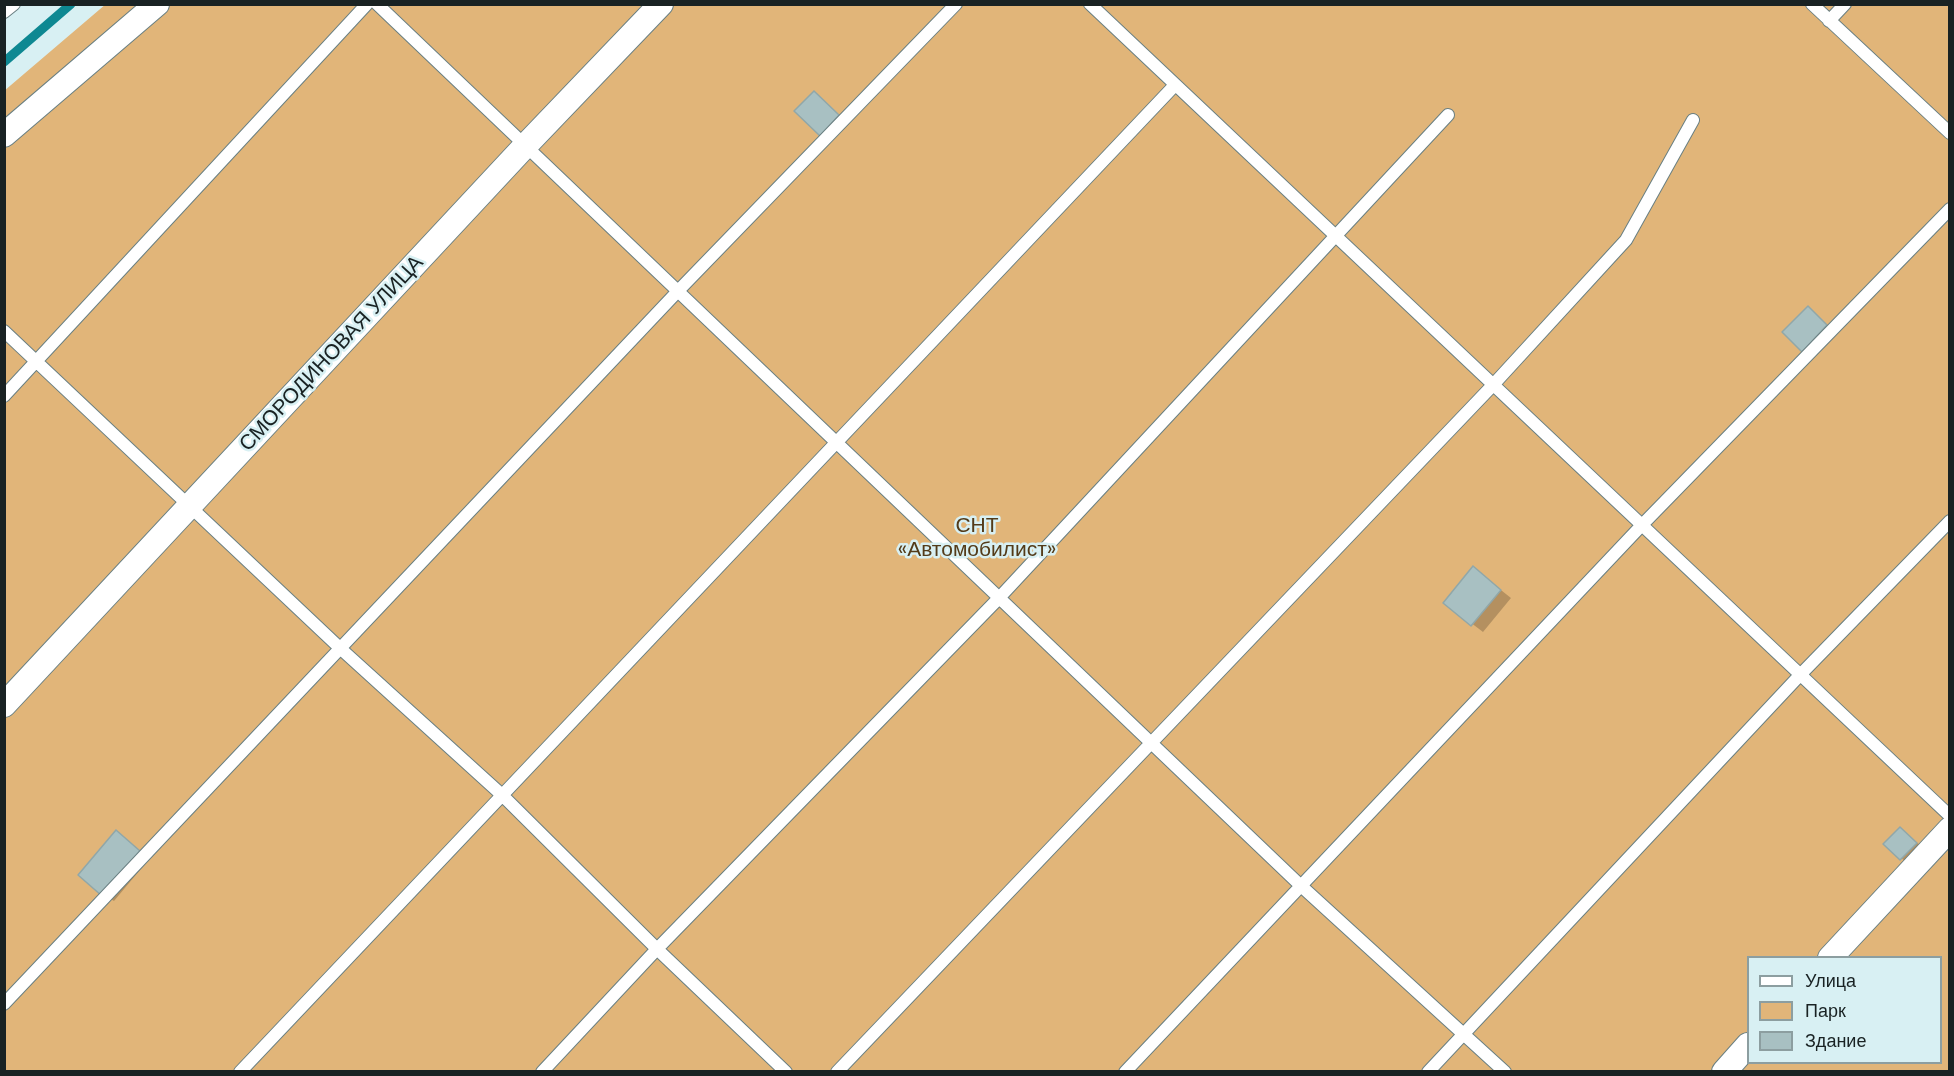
<!DOCTYPE html>
<meta charset="utf-8">
<style>
body{margin:0}
#map{position:relative;width:1954px;height:1076px;overflow:hidden;background:#d8f0f3;font-family:"DM Sans",sans-serif}
canvas{display:block}
.frame{position:absolute;inset:0;border:6px solid #192223;pointer-events:none}
.legend{position:absolute;left:1747px;top:956px;width:195px;height:108px;box-sizing:border-box;background:#d8f0f3;border:2px solid #8c9ea0;margin:0;padding:8px 10px;list-style:none;font-size:18px;color:#192223}
.legend li{display:flex;align-items:center;gap:12px;height:30px}
.legend b{width:30px;border:2px solid #8c9ea0}
</style>
<div id="map">
<canvas width="1954" height="1076"></canvas>
<div class="frame"></div>
<ul class="legend">
<li><b style="height:8px;background:#fff"></b>Улица</li>
<li><b style="height:16px;background:#e1b579"></b>Парк</li>
<li><b style="height:16px;background:#a8c0c2"></b>Здание</li>
</ul>
</div>
<script>
const ctx = document.querySelector('canvas').getContext('2d');
ctx.lineJoin = 'round';
function fillPath(path, color) { ctx.fillStyle = color; ctx.fill(path, 'evenodd'); }
const shape = rows => new Path2D(rows.map(r => 'M' + r).join(''));
function trace(path, color, width, dash) { ctx.strokeStyle = color; ctx.lineWidth = width; ctx.lineCap = dash ? 'butt' : 'round'; ctx.setLineDash(dash || []); ctx.stroke(path); }
function drawText(font, color, halo, rows, align = 'center') {
  ctx.font = font + ' "DM Sans",sans-serif'; ctx.lineWidth = 5; ctx.setLineDash([]); ctx.textBaseline = 'middle'; ctx.strokeStyle = halo; ctx.fillStyle = color; for (const [text, x, y, turn = 0] of rows) {
    ctx.save(); ctx.translate(x, y); ctx.rotate((+turn || 0) * Math.PI / 180); ctx.textAlign = isNaN(turn) ? turn : align; if (halo) ctx.strokeText(text, 0, 0); ctx.fillText(text, 0, 0); ctx.restore();
  }
}
const green = shape([
 [106,4,1949,5,1949,1071,5,1071,4,91],
 [1748,958,1940,958,1940,1062,1748,1062]
]);
const shadow = shape([
 [1808,308,1832,329,1807,353,1802,350],
 [1473,568,1511,598,1483,632,1445,603],
 [1900,828,1921,846,1906,862,1885,844],
 [116,832,150,858,114,901,103,894]
]);
const stream = shape([
 [4,62,71,4]
]);
const building = shape([
 [814,91,839,115,820,136,794,111,814,91],
 [1808,306,1827,325,1802,352,1782,332,1808,306],
 [1473,566,1501,590,1471,626,1443,603,1473,566],
 [1900,827,1917,843,1900,860,1883,844,1900,827],
 [116,830,140,851,102,896,78,875,116,830]
]);
const lane = shape([
 [377,4,1299,884,1505,1072],
 [1090,4,1950,816],
 [1812,4,1950,133],
 [4,12,14,4],
 [1829,21,1845,4],
 [4,331,341,649,502,795,657,949,786,1072],
 [4,396,367,4],
 [4,1004,678,291,956,4],
 [240,1072,1175,85],
 [542,1072,657,949,999,598,1448,115],
 [837,1072,1493,385,1626,240,1693,120],
 [1125,1072,1641,526,1950,209],
 [1428,1072,1800,675,1950,521]
]);
const street = shape([
 [4,135,157,4],
 [4,705,525,146,661,4],
 [1830,958,1950,829],
 [1724,1072,1748,1045]
]);
const streetNames = [
 ["СМОРОДИНОВАЯ УЛИЦА",332,354,-47]
];
const parkNames = [
 ["СНТ",977,526],
 ["«Автомобилист»",977,550]
];
fillPath(green, '#e1b579');
fillPath(shadow, '#0003');
trace(stream, '#0e8892', 9);
fillPath(building, '#a8c0c2');
trace(building, '#90a7a9', 1.5);
trace(lane, '#697f82', 14);
trace(street, '#697f82', 26);
trace(lane, '#fff', 12);
trace(street, '#fff', 24);
drawText('21px', '#192223', '#d8f0f3', streetNames);
drawText('21px', '#533b19', '#d8f0f3', parkNames);
</script>
